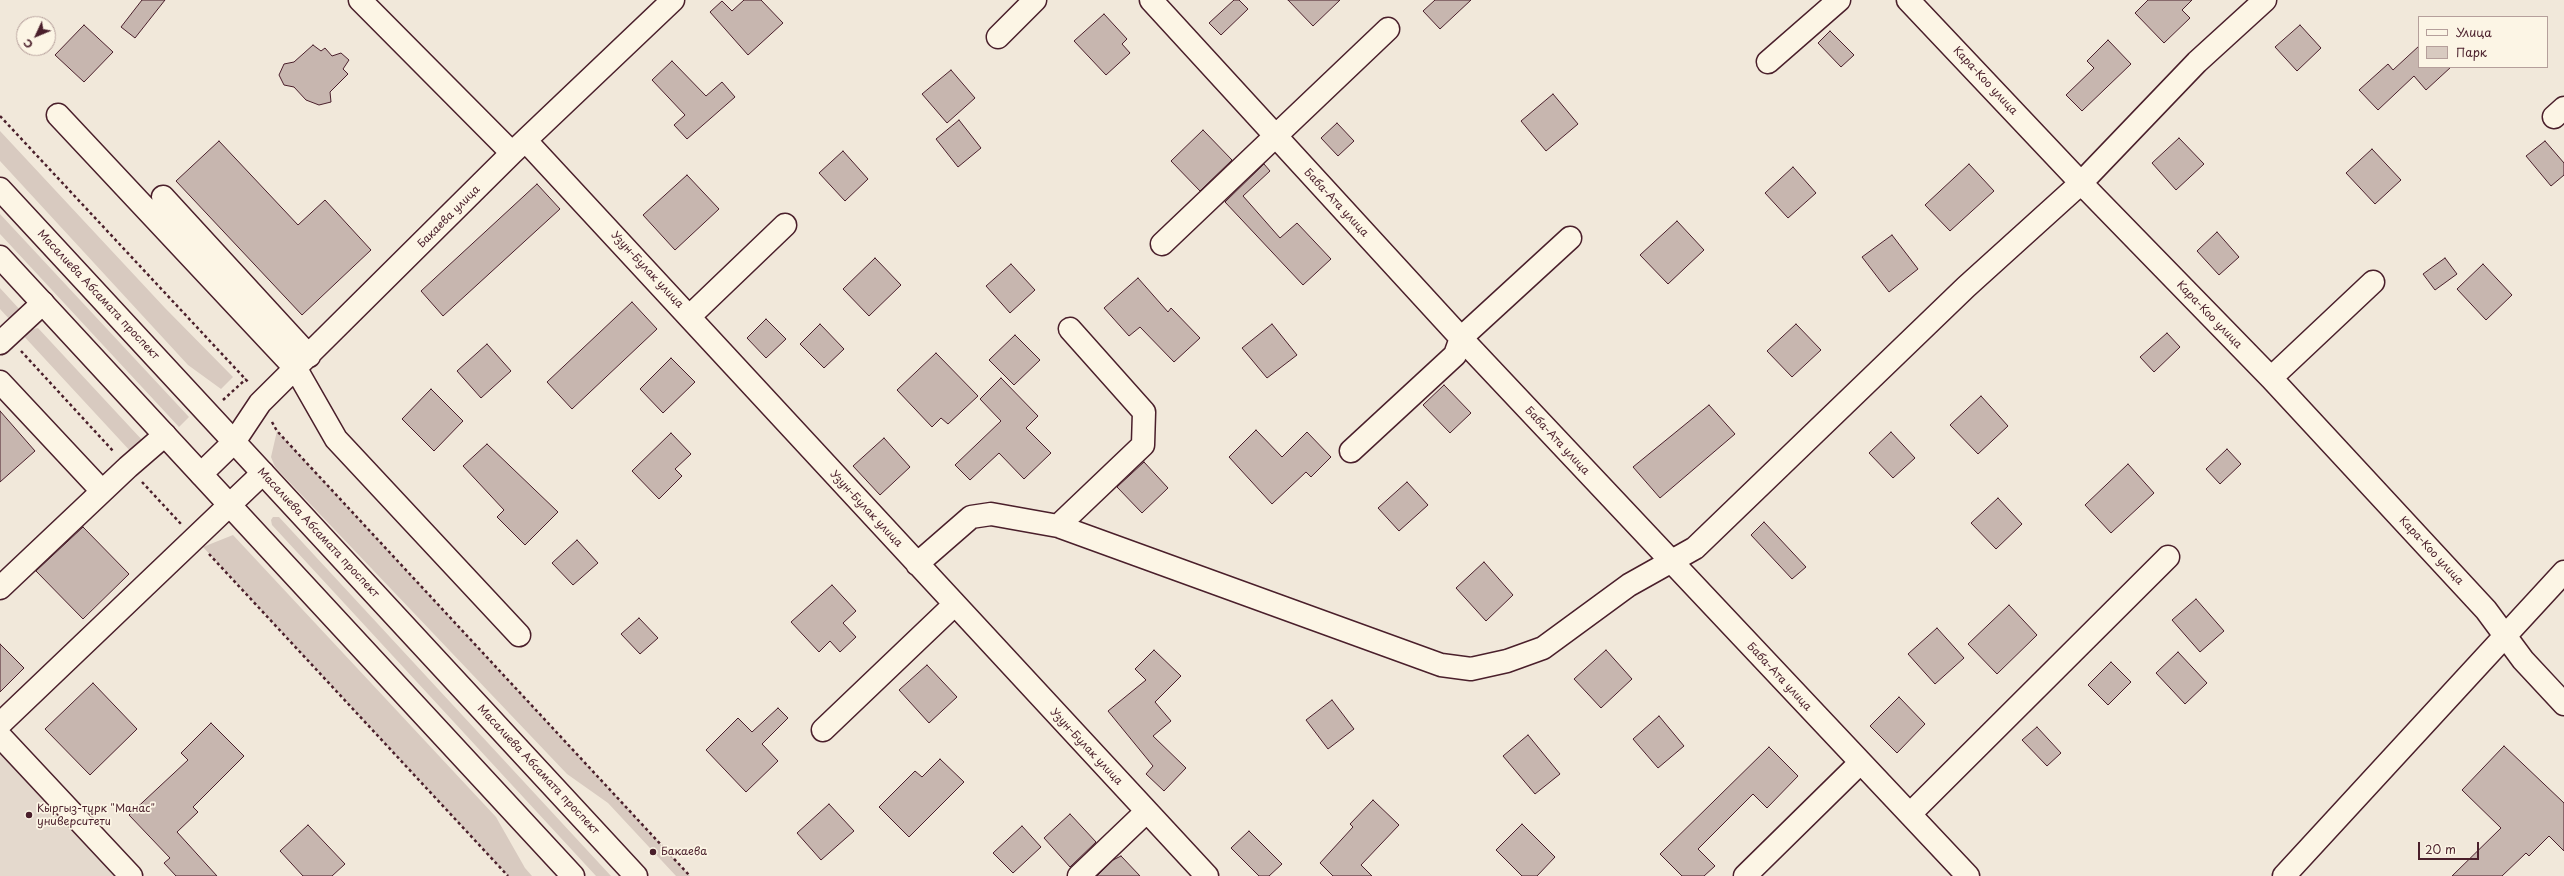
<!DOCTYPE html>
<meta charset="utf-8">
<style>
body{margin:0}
#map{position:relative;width:2564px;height:876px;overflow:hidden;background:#f1e8da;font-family:"Playpen Sans",sans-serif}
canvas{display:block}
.legend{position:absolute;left:2418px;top:16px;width:130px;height:52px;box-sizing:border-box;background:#fcf5e5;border:1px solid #b59f9b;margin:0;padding:5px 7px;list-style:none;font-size:12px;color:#4a1f2b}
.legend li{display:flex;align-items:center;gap:8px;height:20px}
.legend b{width:20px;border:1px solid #b59f9b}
.north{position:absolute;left:16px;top:16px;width:40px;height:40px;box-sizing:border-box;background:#fcf5e5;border:1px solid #b59f9b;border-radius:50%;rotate:226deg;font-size:11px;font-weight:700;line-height:16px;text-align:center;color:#4a1f2b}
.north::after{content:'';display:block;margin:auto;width:14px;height:18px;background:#4a1f2b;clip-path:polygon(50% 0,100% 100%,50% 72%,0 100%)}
.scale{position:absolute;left:2418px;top:842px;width:61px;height:18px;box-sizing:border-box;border:2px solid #4a1f2b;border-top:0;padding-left:5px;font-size:12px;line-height:14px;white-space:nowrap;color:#4a1f2b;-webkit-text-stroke:3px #fcf5e5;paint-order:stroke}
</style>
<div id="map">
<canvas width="2564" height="876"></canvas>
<ul class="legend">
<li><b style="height:5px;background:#fcf5e5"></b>Улица</li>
<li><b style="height:11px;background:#d8cac0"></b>Парк</li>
</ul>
<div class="north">С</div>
<div class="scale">20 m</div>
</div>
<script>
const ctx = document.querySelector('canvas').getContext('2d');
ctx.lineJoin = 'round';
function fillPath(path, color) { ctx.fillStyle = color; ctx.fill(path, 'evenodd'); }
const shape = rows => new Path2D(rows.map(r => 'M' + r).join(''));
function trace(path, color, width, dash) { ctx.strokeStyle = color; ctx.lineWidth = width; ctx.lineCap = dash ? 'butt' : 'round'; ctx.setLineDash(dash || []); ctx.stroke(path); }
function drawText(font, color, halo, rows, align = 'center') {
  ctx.font = font + ' "Playpen Sans",sans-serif'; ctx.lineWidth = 3.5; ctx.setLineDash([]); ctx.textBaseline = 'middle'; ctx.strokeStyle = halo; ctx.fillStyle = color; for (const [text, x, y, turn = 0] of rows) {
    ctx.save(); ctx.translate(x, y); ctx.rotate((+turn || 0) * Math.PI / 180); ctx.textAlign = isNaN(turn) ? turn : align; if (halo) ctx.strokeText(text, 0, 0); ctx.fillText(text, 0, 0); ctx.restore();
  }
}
const built = shape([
 [0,754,114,876,0,876]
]);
const green = shape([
 [0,131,165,308,233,377,221,389,188,365,0,161],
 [0,214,189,417,179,427,0,234],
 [0,288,22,312,12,322,0,309],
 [38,328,143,441,132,453,20,332],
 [277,431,690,876,676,876,608,803,567,774,275,467,271,457],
 [273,517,279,517,611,876,596,876,272,525,271,520],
 [233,535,496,817,525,868,532,876,508,876,203,547]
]);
const building = shape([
 [142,0,165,0,135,38,121,27,142,0],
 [744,0,761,0,783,23,748,55,710,12,722,1,732,11,744,0],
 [1234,0,1239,0,1248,9,1221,35,1209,23,1234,0],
 [1288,0,1340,0,1313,26,1288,0],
 [1435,0,1471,0,1440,29,1423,11,1435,0],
 [2148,0,2192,0,2182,10,2190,18,2164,43,2135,13,2148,0],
 [1104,14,1127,39,1122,44,1130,53,1106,75,1074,41,1104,14],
 [84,25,113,52,84,82,55,55,84,25],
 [2300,25,2321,48,2297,71,2275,47,2300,25],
 [1830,31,1854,55,1841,67,1818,43,1830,31],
 [2108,40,2131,64,2082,111,2066,95,2094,68,2087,61,2108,40],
 [313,45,321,51,325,48,332,56,341,53,349,60,343,69,348,74,330,92,331,102,319,105,306,100,294,87,284,85,279,75,284,64,294,62,313,45],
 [2419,46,2419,67,2451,67,2426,90,2414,76,2378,110,2359,90,2388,64,2393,70,2419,46],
 [672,61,706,96,722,82,735,97,687,139,674,125,685,115,652,80,672,61],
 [951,70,975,98,947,123,922,94,951,70],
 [1553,94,1578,124,1546,151,1521,121,1553,94],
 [959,120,981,148,958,167,936,139,959,120],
 [1337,123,1354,141,1338,156,1321,138,1337,123],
 [1203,130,1232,160,1200,191,1171,161,1203,130],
 [2179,138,2204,164,2176,190,2152,163,2179,138],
 [219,141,298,225,325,200,371,250,302,315,176,181,219,141],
 [2545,141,2564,163,2564,175,2551,186,2526,156,2545,141],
 [2372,149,2401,180,2375,204,2346,173,2372,149],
 [843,151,868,179,845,201,819,173,843,151],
 [1264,164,1270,171,1243,196,1280,238,1297,223,1331,259,1303,285,1225,202,1264,164],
 [1969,164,1994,191,1950,231,1925,205,1969,164],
 [1793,167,1816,193,1788,218,1765,193,1793,167],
 [687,175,719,209,675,250,643,215,687,175],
 [537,184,560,209,443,316,421,291,537,184],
 [1677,221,1704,250,1668,284,1640,255,1677,221],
 [2217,232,2239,257,2219,275,2197,251,2217,232],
 [1892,235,1918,269,1889,292,1862,257,1892,235],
 [875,258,901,285,869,316,843,289,875,258],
 [2445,258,2457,274,2435,290,2423,274,2445,258],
 [1011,264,1035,290,1010,313,986,286,1011,264],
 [2483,264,2512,295,2486,320,2457,289,2483,264],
 [1138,278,1168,312,1171,308,1200,338,1174,362,1140,327,1129,336,1104,308,1138,278],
 [632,302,657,329,572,409,547,382,632,302],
 [766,319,786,339,766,358,747,338,766,319],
 [820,324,844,349,824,368,800,344,820,324],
 [1272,324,1297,355,1267,378,1242,348,1272,324],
 [1796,324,1821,350,1792,377,1767,351,1796,324],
 [2167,333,2180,347,2154,372,2140,357,2167,333],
 [1015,335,1040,360,1014,385,989,360,1015,335],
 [487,344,511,371,481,398,457,371,487,344],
 [936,353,978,396,948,424,941,418,932,427,897,390,936,353],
 [671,358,695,382,663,413,640,389,671,358],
 [1001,378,1038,416,1026,428,1051,453,1024,479,999,453,970,480,955,465,1001,421,980,399,1001,378],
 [1444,385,1471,413,1450,433,1423,405,1444,385],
 [431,389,463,421,434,451,402,419,431,389],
 [1981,396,2008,426,1978,454,1950,425,1981,396],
 [1709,405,1735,434,1660,498,1633,467,1709,405],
 [0,411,35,451,0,482,0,411],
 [1256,430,1282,457,1307,432,1331,457,1311,477,1306,472,1272,504,1229,457,1256,430],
 [1891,432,1915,458,1893,478,1869,453,1891,432],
 [671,433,691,454,675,469,682,476,659,499,632,471,671,433],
 [884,438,910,467,880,495,853,466,884,438],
 [487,444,558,512,525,545,497,517,504,510,463,466,487,444],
 [2227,449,2241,464,2220,484,2206,469,2227,449],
 [1144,462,1168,488,1142,513,1117,487,1144,462],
 [2128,464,2154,493,2111,533,2085,505,2128,464],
 [1407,482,1428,505,1399,531,1378,508,1407,482],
 [1998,498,2022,524,1996,549,1971,523,1998,498],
 [1764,522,1806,567,1792,579,1751,535,1764,522],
 [83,527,129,574,83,619,36,571,83,527],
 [577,540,598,563,573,585,552,563,577,540],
 [1484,562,1513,595,1486,621,1456,588,1484,562],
 [832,585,856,611,843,623,856,637,840,652,830,641,819,652,791,622,832,585],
 [2196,599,2224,631,2200,652,2172,620,2196,599],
 [2009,605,2037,635,1997,674,1968,644,2009,605],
 [639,618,658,638,640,654,621,634,639,618],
 [1937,628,1964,658,1935,684,1908,654,1937,628],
 [0,644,24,668,0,692,0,644],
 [1154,650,1181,676,1155,702,1171,721,1153,736,1186,768,1164,791,1146,774,1153,766,1108,711,1146,680,1135,669,1154,650],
 [1606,650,1632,679,1601,708,1574,679,1606,650],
 [2178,652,2207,683,2185,704,2156,673,2178,652],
 [2111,662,2131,682,2108,705,2088,685,2111,662],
 [927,665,957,697,929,723,899,690,927,665],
 [93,683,137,729,90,775,45,729,93,683],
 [1899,697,1925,724,1897,753,1870,726,1899,697],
 [1332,700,1354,729,1328,749,1306,720,1332,700],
 [778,708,788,718,762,744,778,761,746,792,706,750,738,718,752,732,778,708],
 [1659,716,1684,746,1658,768,1633,739,1659,716],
 [211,723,244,756,193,807,198,812,177,832,217,876,176,876,164,863,170,858,129,815,188,760,181,753,211,723],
 [2037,727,2061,753,2047,766,2022,740,2037,727],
 [1528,735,1560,774,1535,794,1503,756,1528,735],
 [2504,746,2564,803,2564,851,2549,836,2529,856,2526,853,2502,876,2452,876,2501,828,2462,790,2504,746],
 [1769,747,1798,776,1767,808,1753,794,1698,849,1715,866,1704,876,1682,876,1660,854,1769,747],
 [940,759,964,782,909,837,879,807,915,771,922,777,940,759],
 [1373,800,1399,825,1361,865,1372,876,1333,876,1320,863,1353,827,1350,824,1373,800],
 [829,804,854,831,821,860,797,833,829,804],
 [1070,814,1096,842,1070,867,1044,838,1070,814],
 [1522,824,1555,857,1537,876,1522,876,1496,850,1522,824],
 [308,825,345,864,332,876,303,876,280,851,308,825],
 [1022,826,1041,847,1013,873,993,853,1022,826],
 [1249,831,1282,864,1269,876,1259,876,1231,848,1249,831],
 [1121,856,1140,876,1097,876,1113,860,1121,856]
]);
const path = shape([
 [0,116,249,383],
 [21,351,114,452],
 [223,400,246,379],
 [272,422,277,431,690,876],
 [142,482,181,524],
 [209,554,508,876]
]);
const minor = shape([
 [360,0,512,153],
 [1151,0,1461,338,1968,876],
 [1908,0,2081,183,2271,378,2486,610,2523,660,2564,704],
 [998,37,1035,0],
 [1768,62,1839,0],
 [58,115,296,369,336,439,519,635],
 [2554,117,2564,108],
 [526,141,1207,876],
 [163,197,309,356],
 [1162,244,1388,29],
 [690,316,785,225],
 [0,343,43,303],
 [2271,378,2373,282],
 [0,382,102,491],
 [1351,451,1455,355,1461,338,1570,238],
 [201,474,234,442,260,403,512,153,673,0],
 [1058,526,1143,445,1144,412,1070,329],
 [917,564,971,517,991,514,1058,526,1441,665,1471,669,1507,661,1543,648,1629,585,1695,548,1966,287,2081,183,2197,62,2265,0],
 [0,588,128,467,165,435],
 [0,724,263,473],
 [823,730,954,605],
 [0,736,131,876],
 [1910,814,2168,557],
 [1079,876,1146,812],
 [1745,876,1860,763],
 [2284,876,2564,572]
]);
const major = shape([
 [0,189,636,876],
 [0,257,573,876]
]);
const markers = [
 [29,815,4,"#4a1f2b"],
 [653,852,4,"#4a1f2b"]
];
const streetNames = [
 ["Кара-Коо улица",1985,81,47],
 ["Баба-Ата улица",1336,203,47],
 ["Бакаева улица",449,217,-45],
 ["Узун-Булак улица",647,270,47],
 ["Масалиева Абсамата проспект",98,295,47],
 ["Кара-Коо улица",2209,315,46],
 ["Баба-Ата улица",1557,441,47],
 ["Узун-Булак улица",866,509,47],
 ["Масалиева Абсамата проспект",318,533,47],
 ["Кара-Коо улица",2431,551,47],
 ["Баба-Ата улица",1779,677,47],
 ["Узун-Булак улица",1086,747,47],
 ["Масалиева Абсамата проспект",538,770,47]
];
const poiNames = [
 ["Кыргыз-түрк \"Манас\"",37,809],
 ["университети",37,822],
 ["Бакаева",661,852]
];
fillPath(built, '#e4d9cd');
fillPath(green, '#d8cac0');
fillPath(building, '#c7b6af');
trace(building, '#4a1f2b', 1);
trace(minor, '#4a1f2b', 25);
trace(major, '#4a1f2b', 25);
trace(path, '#4a1f2b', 2.5, [3, 3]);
trace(minor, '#fcf5e5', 22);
trace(major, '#fcf5e5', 22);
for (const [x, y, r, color] of markers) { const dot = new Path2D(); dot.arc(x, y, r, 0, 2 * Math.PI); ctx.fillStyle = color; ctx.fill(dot); trace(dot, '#fcf5e5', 1.5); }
drawText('11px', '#4a1f2b', '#fcf5e5', streetNames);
drawText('11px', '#4a1f2b', '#fcf5e5', poiNames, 'left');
</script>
